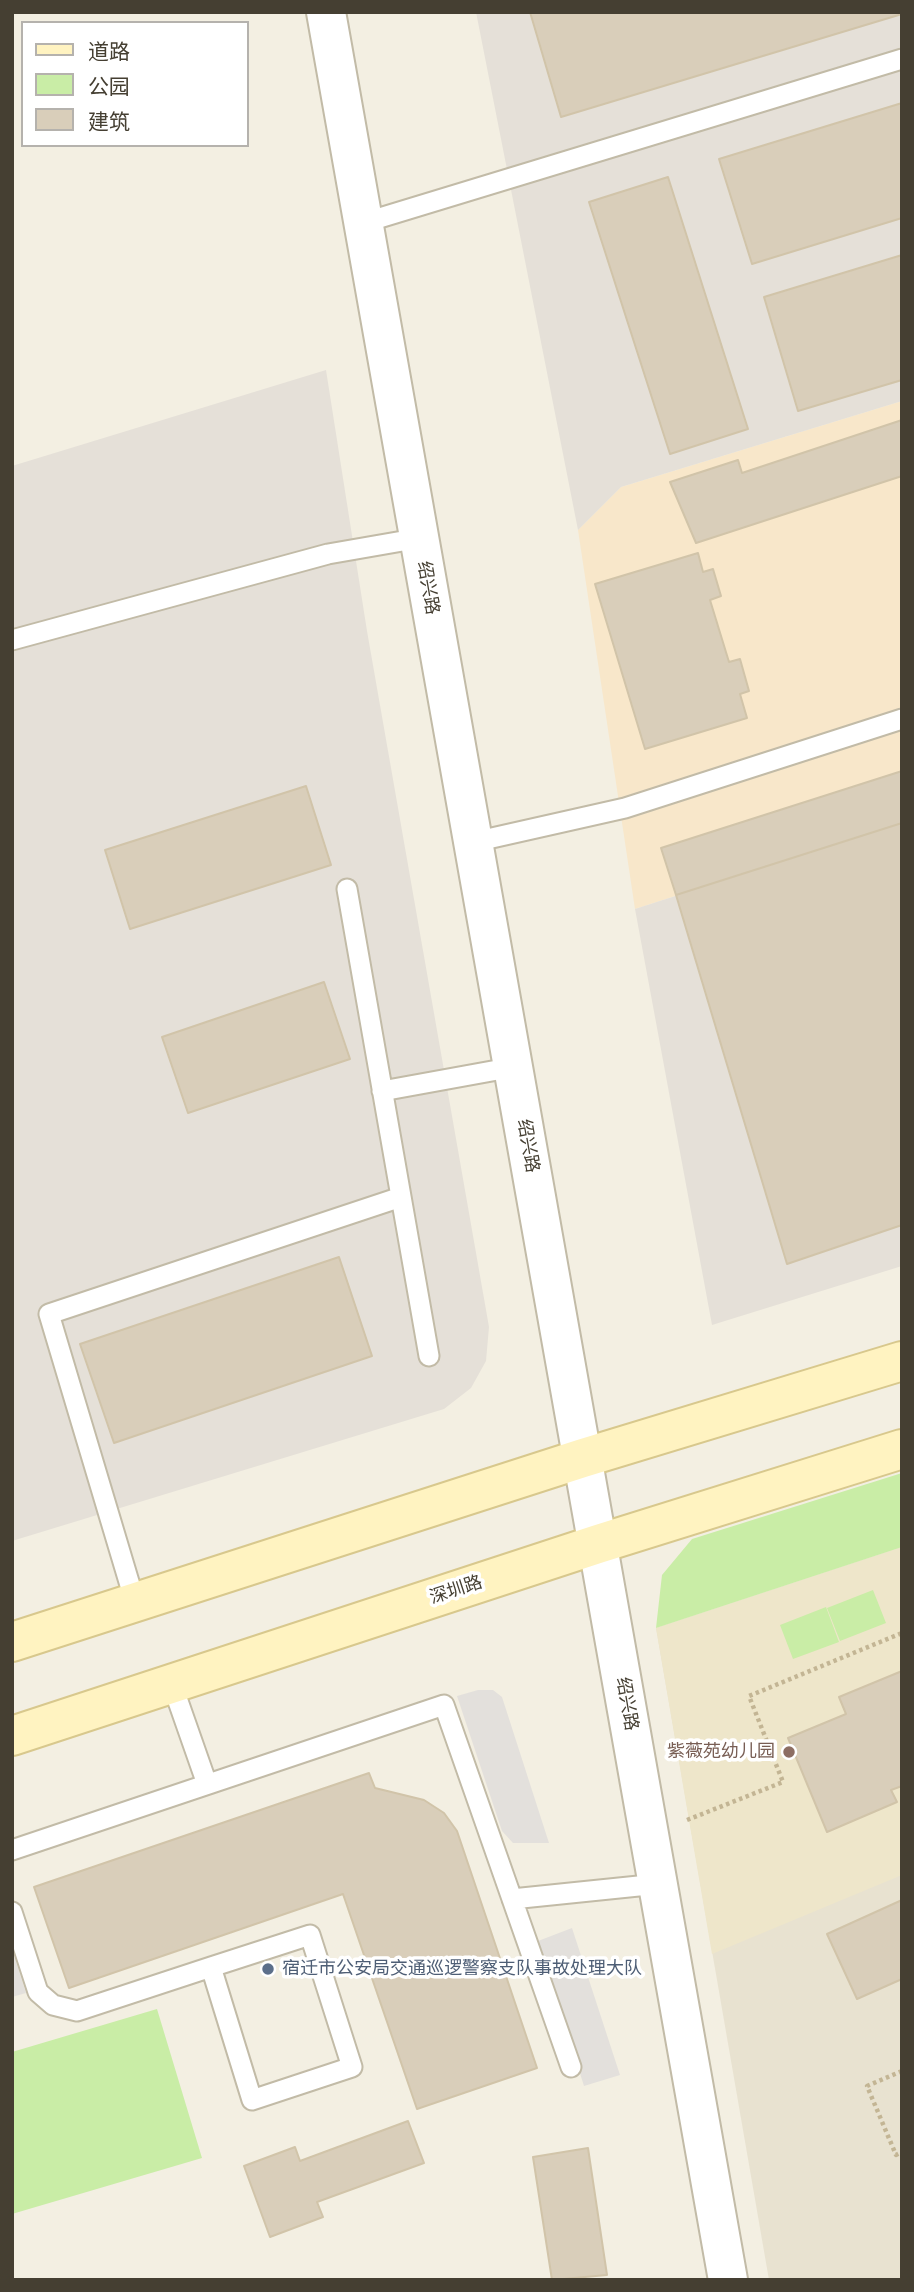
<!DOCTYPE html>
<meta charset="utf-8">
<style>
body{margin:0}
#map{position:relative;width:914px;height:2292px;overflow:hidden;background:#f3efe2;font-family:Quicksand,"Noto Sans SC",sans-serif}
canvas{display:block}
.frame{position:absolute;inset:0;border:14px solid #453f32;pointer-events:none}
.legend{position:absolute;left:21px;top:21px;width:228px;height:126px;box-sizing:border-box;background:#fff;border:2px solid #b5b2ad;margin:0;padding:9px 12px;list-style:none;font-size:21px;color:#453f32}
.legend li{display:flex;align-items:center;gap:14px;height:35px}
.legend b{width:35px;border:2px solid #b5b2ad}
</style>
<div id="map">
<canvas width="914" height="2292"></canvas>
<div class="frame"></div>
<ul class="legend">
<li><b style="height:9px;background:#fff3c1"></b>道路</li>
<li><b style="height:19px;background:#c9eda6"></b>公园</li>
<li><b style="height:19px;background:#d9ceba"></b>建筑</li>
</ul>
</div>
<script>
const ctx = document.querySelector('canvas').getContext('2d');
ctx.lineJoin = 'round';
function fillPath(path, color) { ctx.fillStyle = color; ctx.fill(path, 'evenodd'); }
const shape = rows => new Path2D(rows.map(r => 'M' + r).join(''));
function trace(path, color, width, dash) { ctx.strokeStyle = color; ctx.lineWidth = width; ctx.lineCap = dash ? 'butt' : 'round'; ctx.setLineDash(dash || []); ctx.stroke(path); }
function drawText(font, color, halo, rows, align = 'center') {
  ctx.font = font + ' Quicksand,"Noto Sans SC",sans-serif'; ctx.lineWidth = 7; ctx.setLineDash([]); ctx.textBaseline = 'middle'; ctx.strokeStyle = halo; ctx.fillStyle = color; for (const [text, x, y, turn = 0] of rows) {
    ctx.save(); ctx.translate(x, y); ctx.rotate((+turn || 0) * Math.PI / 180); ctx.textAlign = isNaN(turn) ? turn : align; if (halo) ctx.strokeText(text, 0, 0); ctx.fillText(text, 0, 0); ctx.restore();
  }
}
const residential = shape([
 [902,1547,902,2280,769,2280,656,1628]
]);
const commercial = shape([
 [902,401,902,823,635,909,578,530,621,487]
]);
const industrial = shape([
 [476,12,902,12,902,401,621,487,578,530],
 [326,370,367,631,489,1327,486,1361,471,1388,444,1409,12,1541,12,466],
 [902,823,902,1266,712,1325,635,909]
]);
const education = shape([
 [902,1547,902,1875,712,1954,656,1628]
]);
const green = shape([
 [902,1473,902,1547,656,1628,662,1575,692,1539],
 [873,1590,886,1623,840,1641,827,1608],
 [826,1607,839,1642,793,1659,780,1625],
 [157,2009,202,2158,12,2214,12,2052]
]);
const parking = shape([
 [478,1690,493,1690,502,1697,549,1843,513,1843,502,1831,457,1696],
 [572,1928,620,2075,584,2086,538,1941],
 [12,1949,26,1993,12,1997]
]);
const building = shape([
 [530,12,902,12,902,14,561,117,530,12],
 [902,103,902,218,752,264,719,159,902,103],
 [668,177,748,429,670,454,589,202,668,177],
 [902,255,902,380,798,411,764,297,902,255],
 [902,420,902,476,696,543,670,482,738,460,742,473,902,420],
 [698,553,703,572,713,569,721,596,710,600,729,662,740,659,749,691,740,694,747,718,645,749,595,584,698,553],
 [902,771,902,823,676,895,661,848,902,771],
 [306,786,331,865,130,929,105,850,306,786],
 [902,823,902,1225,787,1264,676,895,902,823],
 [324,982,350,1059,188,1113,162,1037,324,982],
 [339,1257,372,1356,114,1443,80,1344,339,1257],
 [902,1671,902,1786,891,1790,897,1802,827,1832,788,1738,846,1714,839,1697,902,1671],
 [369,1773,375,1788,424,1800,444,1813,457,1831,537,2068,417,2109,343,1894,69,1988,34,1887,369,1773],
 [902,1900,902,1979,857,1999,827,1934,902,1900],
 [408,2121,424,2163,317,2202,323,2217,270,2237,244,2166,295,2147,300,2161,408,2121],
 [588,2148,607,2275,552,2280,533,2157,588,2148]
]);
const path = shape([
 [687,1820,783,1782,749,1696,902,1633],
 [902,2071,867,2086,896,2155,902,2152]
]);
const lane = shape([
 [363,223,902,59],
 [12,640,328,554,420,538],
 [474,842,625,808,902,719],
 [347,889,429,1356],
 [382,1091,514,1067],
 [135,1602,49,1314,401,1197],
 [172,1684,207,1784],
 [12,1850,444,1705,571,2067],
 [512,1899,658,1884],
 [12,1912,38,1992,53,2005,77,2011,211,1967,310,1935,352,2067,252,2100,211,1967]
]);
const street = shape([
 [326,12,728,2280]
]);
const secondary = shape([
 [12,1642,583,1458,902,1361],
 [12,1736,598,1544,902,1449]
]);
const markers = [
 [789,1752,7,"#8d6e63"],
 [268,1969,7,"#5c6f8a"]
];
const streetNames = [
 ["绍兴路",428,588,80],
 ["绍兴路",528,1146,80],
 ["深圳路",456,1590,-18],
 ["绍兴路",627,1704,80]
];
const educationNames = [
 ["紫薇苑幼儿园",775,1752]
];
const serviceNames = [
 ["宿迁市公安局交通巡逻警察支队事故处理大队",282,1969]
];
fillPath(residential, '#e8e2d0');
fillPath(commercial, '#f8e7ca');
fillPath(industrial, '#e5e0d8');
fillPath(education, '#eee6ca');
fillPath(green, '#c9eda6');
fillPath(parking, '#e3e0dc');
fillPath(building, '#d9ceba');
trace(building, '#d1c4a9', 2);
trace(lane, '#c2bba7', 23);
trace(street, '#c2bba7', 42);
trace(secondary, '#d8c88d', 42);
trace(path, '#c3b594', 4.5, [3.5, 3.5]);
trace(lane, '#fff', 19);
trace(street, '#fff', 38);
trace(secondary, '#fff3c1', 38);
for (const [x, y, r, color] of markers) { const dot = new Path2D(); dot.arc(x, y, r, 0, 2 * Math.PI); ctx.fillStyle = color; ctx.fill(dot); trace(dot, '#fff', 2.5); }
drawText('18px', '#453f32', '#fff', streetNames);
drawText('18px', '#785e54', '#fff', educationNames, 'right');
drawText('18px', '#4e5e75', '#fff', serviceNames, 'left');
</script>
